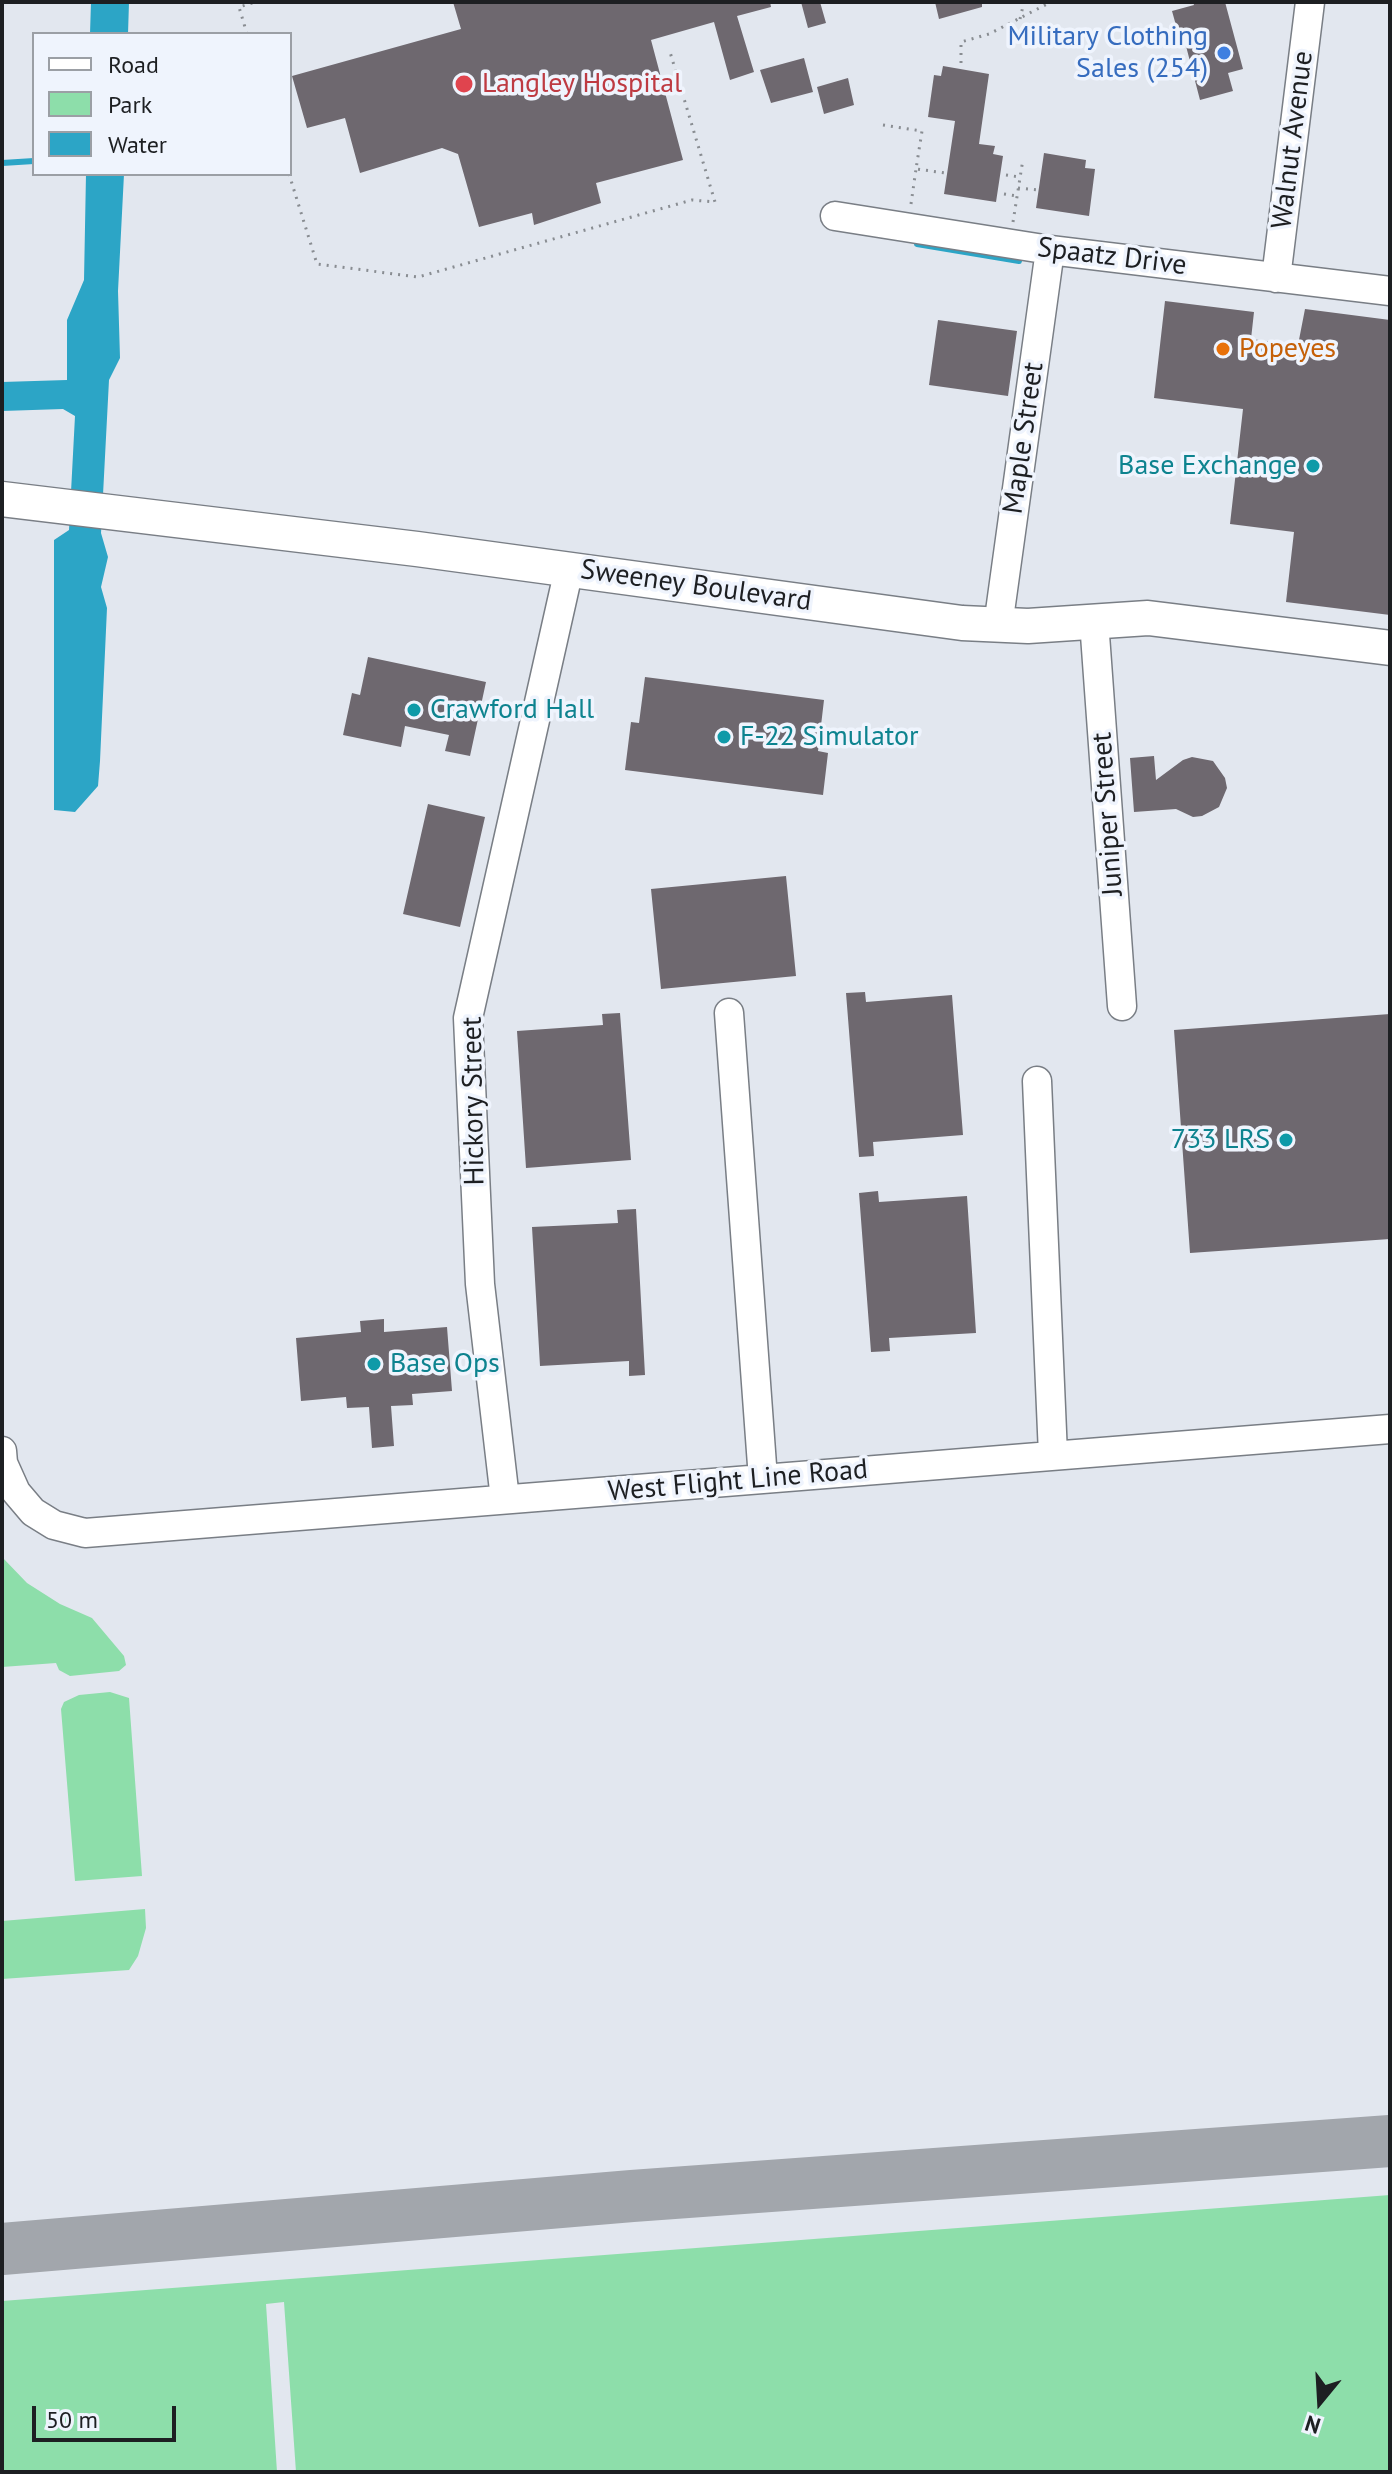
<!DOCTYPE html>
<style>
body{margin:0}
#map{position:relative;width:1392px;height:2474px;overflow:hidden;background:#e2e7ef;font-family:"PT Sans",sans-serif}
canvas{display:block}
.frame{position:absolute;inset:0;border:4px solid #1d1f22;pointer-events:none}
.legend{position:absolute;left:32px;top:32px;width:260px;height:144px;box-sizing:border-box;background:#eff4fd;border:2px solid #9b9fa5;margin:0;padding:10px 14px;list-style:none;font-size:24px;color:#1d1f22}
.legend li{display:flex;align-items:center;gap:16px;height:40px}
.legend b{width:40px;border:2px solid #9b9fa5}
.north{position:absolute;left:1280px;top:2362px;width:80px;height:80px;-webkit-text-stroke:6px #eff4fd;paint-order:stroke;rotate:198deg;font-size:22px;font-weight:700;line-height:32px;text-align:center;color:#1d1f22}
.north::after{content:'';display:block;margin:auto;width:28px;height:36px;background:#1d1f22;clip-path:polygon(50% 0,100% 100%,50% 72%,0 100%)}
.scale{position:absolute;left:32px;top:2406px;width:144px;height:36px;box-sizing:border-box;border:4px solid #1d1f22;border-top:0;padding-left:10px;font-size:24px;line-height:28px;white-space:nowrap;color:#1d1f22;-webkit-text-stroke:6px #eff4fd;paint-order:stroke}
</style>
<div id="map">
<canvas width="1392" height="2474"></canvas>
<div class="frame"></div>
<ul class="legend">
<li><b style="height:10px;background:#fff"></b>Road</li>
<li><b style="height:22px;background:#8ddeaa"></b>Park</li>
<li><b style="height:22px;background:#2ca5c6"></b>Water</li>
</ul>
<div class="north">N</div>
<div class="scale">50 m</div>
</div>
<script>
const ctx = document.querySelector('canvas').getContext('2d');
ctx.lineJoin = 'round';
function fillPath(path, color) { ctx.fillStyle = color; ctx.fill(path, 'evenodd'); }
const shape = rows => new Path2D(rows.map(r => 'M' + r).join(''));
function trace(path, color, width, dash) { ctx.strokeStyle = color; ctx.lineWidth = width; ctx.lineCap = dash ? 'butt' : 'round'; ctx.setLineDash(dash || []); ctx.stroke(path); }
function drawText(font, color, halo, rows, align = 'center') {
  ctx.font = font + ' "PT Sans",sans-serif'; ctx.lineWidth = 7; ctx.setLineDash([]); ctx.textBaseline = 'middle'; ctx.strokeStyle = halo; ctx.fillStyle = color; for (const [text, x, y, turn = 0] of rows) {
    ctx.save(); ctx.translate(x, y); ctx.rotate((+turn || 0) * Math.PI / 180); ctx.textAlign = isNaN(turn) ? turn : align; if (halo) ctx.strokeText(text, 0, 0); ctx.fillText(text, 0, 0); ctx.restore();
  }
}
const green = shape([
 [2,1557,27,1583,60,1604,92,1618,124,1656,126,1665,119,1671,70,1676,59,1670,56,1663,2,1667],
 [110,1692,129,1698,142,1876,75,1881,61,1709,64,1702,79,1695],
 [145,1909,146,1928,138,1956,129,1970,2,1979,2,1921],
 [1390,2195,1390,2472,296,2472,284,2302,266,2304,277,2472,2,2472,2,2301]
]);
const water = shape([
 [91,2,129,2,128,34,90,34],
 [86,174,124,174,118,291,120,358,109,380,101,533,108,557,101,587,107,608,100,761,98,786,75,812,54,810,54,540,69,530,75,416,63,409,2,411,2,382,67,380,67,320,84,280]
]);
const stream = shape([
 [2,163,34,161],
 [917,244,1019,261]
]);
const taxiway = shape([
 [2,2249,632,2196,1390,2141]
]);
const building = shape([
 [453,2,770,2,771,7,737,16,754,72,730,80,714,22,651,40,683,160,596,183,601,203,534,225,532,213,479,227,458,154,442,148,360,173,345,118,307,128,292,76,461,29],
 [801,2,820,2,826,23,808,28],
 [935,2,982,2,982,7,939,19],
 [1193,2,1225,2,1243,69,1228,73,1233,91,1200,100,1186,46,1182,47,1172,11,1194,5],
 [804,58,813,92,771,103,760,70],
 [943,66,989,74,979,144,995,146,993,154,1003,156,996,202,944,194,955,121,928,117,934,75,941,76],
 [848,78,854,105,824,114,817,87],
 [1044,153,1086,160,1085,168,1095,169,1089,216,1036,208],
 [1165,301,1254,312,1251,339,1298,345,1305,309,1390,320,1390,615,1286,602,1294,532,1230,524,1243,409,1154,398],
 [938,320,1017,331,1008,396,929,385],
 [368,657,486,682,470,756,445,751,449,735,405,726,401,747,343,735,352,693,360,695],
 [645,677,824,700,818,751,828,753,823,795,625,770,631,722,639,723],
 [1154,756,1156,780,1183,760,1192,757,1213,761,1225,778,1227,788,1219,807,1202,816,1193,817,1176,809,1134,812,1130,758],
 [428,804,485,817,460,927,403,914],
 [786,876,796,976,661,989,651,889],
 [865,992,866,1002,952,995,963,1135,873,1142,874,1156,859,1157,846,993],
 [620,1013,631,1160,526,1168,517,1031,603,1025,602,1014],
 [1390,1014,1390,1239,1190,1253,1174,1030],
 [878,1191,879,1202,967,1196,976,1333,889,1338,890,1351,871,1352,859,1193],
 [636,1209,645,1375,629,1376,629,1361,540,1366,532,1227,618,1223,617,1210],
 [384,1319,384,1332,447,1327,452,1391,412,1394,413,1405,391,1406,394,1446,372,1448,369,1407,347,1408,346,1397,301,1401,296,1338,361,1332,360,1321]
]);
const path = shape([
 [1020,19,1024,2],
 [247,34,239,7,256,2],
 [961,63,961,42,989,34,1051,2],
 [883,125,922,131,916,169,946,173],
 [289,174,317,264,418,277,692,200,715,202,670,52],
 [1006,175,1020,177],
 [1018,188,1039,190],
 [1004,194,1017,196],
 [911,204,916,169],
 [1013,222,1023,159]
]);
const minor = shape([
 [835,216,1050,250,1390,291],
 [1276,278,1310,2],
 [1094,621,1122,1006],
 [998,626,1050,250],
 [729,1013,763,1479],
 [1037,1081,1053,1455],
 [2,1451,3,1463,16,1492,33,1512,54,1525,85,1533,1390,1429],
 [505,1499,480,1284,468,1018,569,569]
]);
const major = shape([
 [2,499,417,549,962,623,1028,626,1148,618,1390,648]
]);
const markers = [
 [1224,53,8,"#3f7fe0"],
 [464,84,10,"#e0444e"],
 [1223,349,8,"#e8710a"],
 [1313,466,8,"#0f9aa8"],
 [414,710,8,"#0f9aa8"],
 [724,737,8,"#0f9aa8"],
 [1286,1140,8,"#0f9aa8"],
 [374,1364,8,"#0f9aa8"]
];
const shopNames = [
 ["Military Clothing",1208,37],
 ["Sales (254)",1208,69]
];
const healthNames = [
 ["Langley Hospital",482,84]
];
const streetNames = [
 ["Walnut Avenue",1293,140,-83],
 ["Spaatz Drive",1112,257,7],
 ["Maple Street",1024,438,-82],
 ["Sweeney Boulevard",696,586,8],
 ["Juniper Street",1108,814,-94],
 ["Hickory Street",474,1101,-91],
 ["West Flight Line Road",738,1481,-5]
];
const foodNames = [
 ["Popeyes",1239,349]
];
const cultureNames = [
 ["Base Exchange",1297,466,"right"],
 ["Crawford Hall",430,710],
 ["F-22 Simulator",740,737],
 ["733 LRS",1270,1140,"right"],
 ["Base Ops",390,1364]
];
fillPath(green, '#8ddeaa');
fillPath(water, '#2ca5c6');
trace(stream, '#2ca5c6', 6);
trace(taxiway, '#a2a6ac', 52);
fillPath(building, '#6e686f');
trace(minor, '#797e85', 31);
trace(major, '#797e85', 37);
trace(path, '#898d92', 3, [2, 6]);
trace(minor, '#fff', 28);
trace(major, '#fff', 34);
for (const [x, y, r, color] of markers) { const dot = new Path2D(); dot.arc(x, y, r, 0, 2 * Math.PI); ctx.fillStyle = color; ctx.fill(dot); trace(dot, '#eff4fd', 3); }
drawText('28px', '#366cbe', '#eff4fd', shopNames, 'right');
drawText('28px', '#be3a42', '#eff4fd', healthNames, 'left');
drawText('28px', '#1d1f22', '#eff4fd', streetNames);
drawText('28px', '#c56008', '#eff4fd', foodNames, 'left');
drawText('28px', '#0d838f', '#eff4fd', cultureNames, 'left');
</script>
